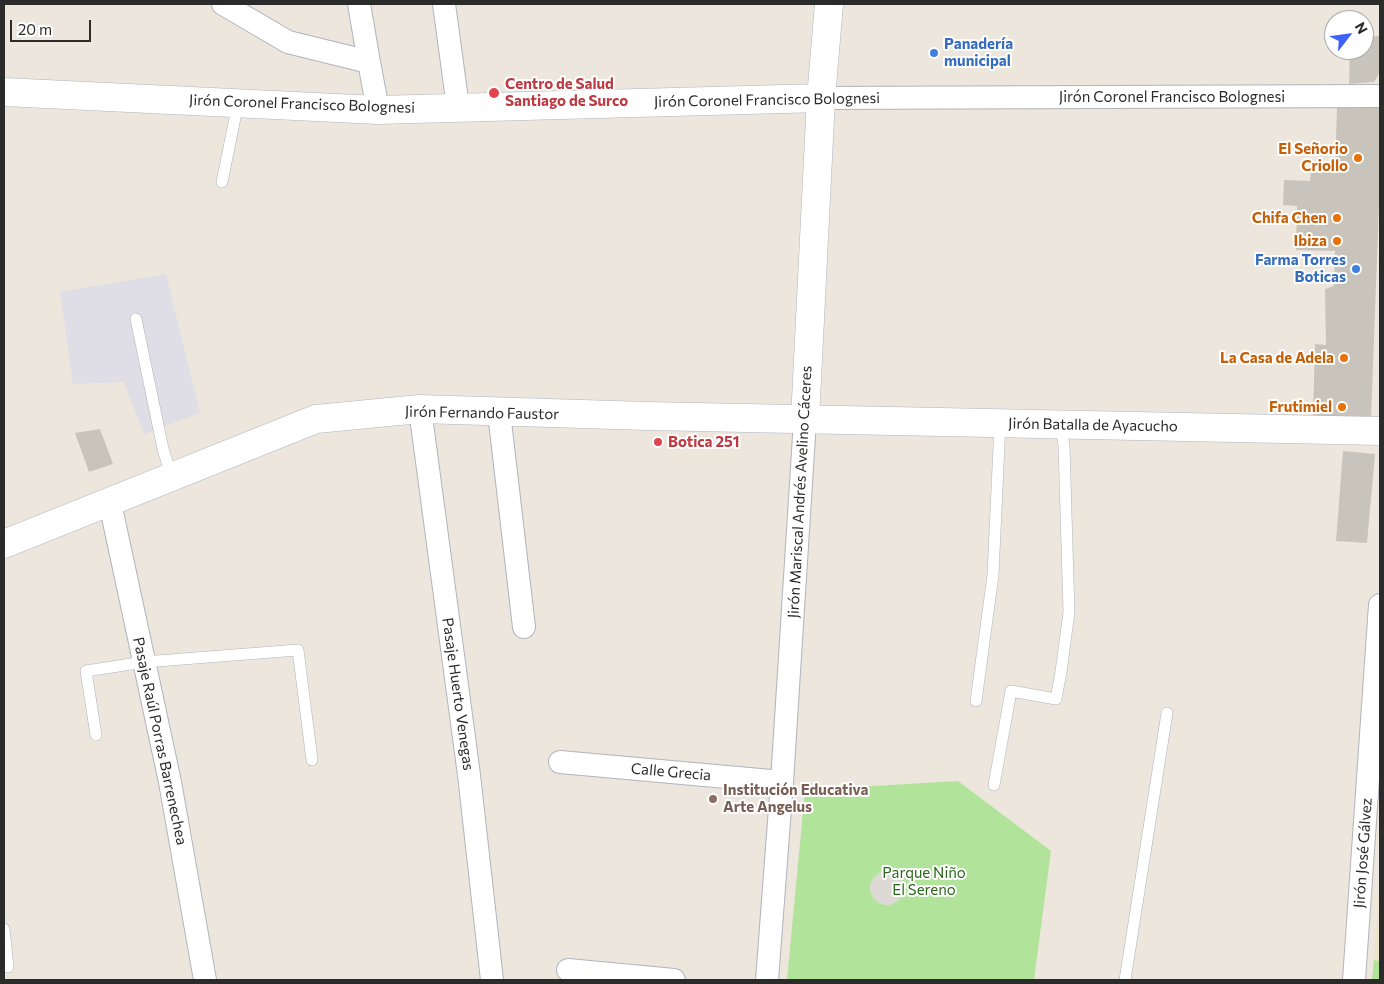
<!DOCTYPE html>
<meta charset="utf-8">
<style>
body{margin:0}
#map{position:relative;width:1384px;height:984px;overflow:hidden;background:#ece6dd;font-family:Commissioner,sans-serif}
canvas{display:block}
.frame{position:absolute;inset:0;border:5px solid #2b2b2b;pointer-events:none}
.north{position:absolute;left:1324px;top:10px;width:50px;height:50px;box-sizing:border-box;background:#fff;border:1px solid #aaa;border-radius:50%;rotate:60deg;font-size:14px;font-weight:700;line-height:20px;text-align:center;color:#2b2b2b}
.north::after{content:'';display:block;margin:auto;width:18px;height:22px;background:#3e61f8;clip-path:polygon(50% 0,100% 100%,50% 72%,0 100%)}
.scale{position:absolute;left:10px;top:20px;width:81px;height:22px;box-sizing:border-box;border:2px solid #2b2b2b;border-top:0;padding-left:6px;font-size:15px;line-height:18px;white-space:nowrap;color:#2b2b2b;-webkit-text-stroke:4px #fff;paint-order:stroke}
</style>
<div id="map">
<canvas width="1384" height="984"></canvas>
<div class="frame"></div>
<div class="north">N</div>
<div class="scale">20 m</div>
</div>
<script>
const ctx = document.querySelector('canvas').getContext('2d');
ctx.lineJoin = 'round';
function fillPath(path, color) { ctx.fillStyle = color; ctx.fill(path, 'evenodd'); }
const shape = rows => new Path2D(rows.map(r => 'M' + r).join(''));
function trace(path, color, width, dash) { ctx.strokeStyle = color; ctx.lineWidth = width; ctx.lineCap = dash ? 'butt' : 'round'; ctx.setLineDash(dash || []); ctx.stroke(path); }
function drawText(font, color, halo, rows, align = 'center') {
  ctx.font = font + ' Commissioner,sans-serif'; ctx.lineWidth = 4; ctx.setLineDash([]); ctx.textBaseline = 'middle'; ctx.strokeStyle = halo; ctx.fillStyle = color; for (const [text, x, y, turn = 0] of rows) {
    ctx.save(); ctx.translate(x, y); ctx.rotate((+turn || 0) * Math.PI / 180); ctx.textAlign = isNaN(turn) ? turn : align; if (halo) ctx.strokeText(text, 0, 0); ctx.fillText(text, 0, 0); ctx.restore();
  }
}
const industrial = shape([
 [166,274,200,413,144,434,124,382,73,384,60,292]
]);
const education = shape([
 [1380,874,1380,961,1374,960]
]);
const green = shape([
 [958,781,1051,851,1034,980,787,980,805,790],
 [1374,960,1380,961,1380,980,1372,980]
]);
const plaza = shape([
 '870 888a17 17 0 1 1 34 0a17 17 0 1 1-34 0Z'
]);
const building = shape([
 [1380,36,1380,72,1374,82,1349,84,1350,50,1364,50,1364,37],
 [1337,107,1380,108,1380,177,1371,419,1313,417,1315,344,1326,345,1325,289,1334,286,1335,251,1296,250,1297,206,1283,205,1284,180,1310,181,1311,170,1335,170],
 [100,429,113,464,89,472,75,433],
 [1343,451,1375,454,1367,543,1336,541]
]);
const lane = shape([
 [222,182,238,103],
 [136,319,163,449,172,478],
 [976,701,993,575,1000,423],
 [96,735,86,671,144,662,298,650,312,760],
 [994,785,1011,691,1056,699,1061,672,1069,612,1064,446,1061,425],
 [4,929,8,967],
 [1125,980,1167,713]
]);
const street = shape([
 [223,4,288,42,369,62,378,110],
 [359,4,369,62],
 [444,4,458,107],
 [821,98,1380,96],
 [420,409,469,775,492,980],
 [499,413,524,627],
 [110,503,170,782,205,980],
 [560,762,782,782],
 [568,970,674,980],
 [767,980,782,782,805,420],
 [1354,980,1380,605]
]);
const secondary = shape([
 [4,92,378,110,821,98],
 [805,420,821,98,829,4],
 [4,544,316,419,420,409,647,416,1380,431]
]);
const markers = [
 [934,53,5,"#3f7fe0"],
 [494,93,6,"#e0444e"],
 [1358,158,5,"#e8710a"],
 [1337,218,5,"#e8710a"],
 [1337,241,5,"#e8710a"],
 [1356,269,5,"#3f7fe0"],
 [1344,358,5,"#e8710a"],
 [1342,407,5,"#e8710a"],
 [658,442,5,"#e0444e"],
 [713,799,5,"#8d6e63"]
];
const shopNames = [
 ["Panadería",944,44],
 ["municipal",944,61],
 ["Farma Torres",1346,260,"right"],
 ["Boticas",1346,277,"right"]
];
const healthNames = [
 ["Centro de Salud",505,84],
 ["Santiago de Surco",505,101],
 ["Botica 251",668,442]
];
const streetNames = [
 ["Jirón Coronel Francisco Bolognesi",1172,97],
 ["Jirón Coronel Francisco Bolognesi",767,100,-1],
 ["Jirón Coronel Francisco Bolognesi",302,104,2],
 ["Jirón Fernando Faustor",482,413,1],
 ["Jirón Batalla de Ayacucho",1093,425,1],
 ["Jirón Mariscal Andrés Avelino Cáceres",800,492,-87],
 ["Pasaje Huerto Venegas",458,694,82],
 ["Pasaje Raúl Porras Barrenechea",160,741,78],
 ["Calle Grecia",671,772,5],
 ["Jirón José Gálvez",1363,853,-86]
];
const foodNames = [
 ["El Señorio",1348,149],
 ["Criollo",1348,166],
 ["Chifa Chen",1327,218],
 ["Ibiza",1327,241],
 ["La Casa de Adela",1334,358],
 ["Frutimiel",1332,407]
];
const educationNames = [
 ["Institución Educativa",723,790],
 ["Arte Angelus",723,807]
];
const parkNames = [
 ["Parque Niño",924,873],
 ["El Sereno",924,890]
];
fillPath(industrial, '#dfdde5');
fillPath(education, '#eee3cc');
fillPath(green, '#b2e39a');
fillPath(plaza, '#ddd9d4');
fillPath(building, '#c8c4bb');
trace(lane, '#b1b3be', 12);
trace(street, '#b1b3be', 24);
trace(secondary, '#b1b3be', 29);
trace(lane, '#fff', 11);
trace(street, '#fff', 22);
trace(secondary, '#fff', 28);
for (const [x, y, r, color] of markers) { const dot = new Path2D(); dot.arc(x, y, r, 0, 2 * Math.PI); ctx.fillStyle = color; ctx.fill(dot); trace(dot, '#fff', 2); }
drawText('bold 15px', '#366cbe', '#fff', shopNames, 'left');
drawText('bold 15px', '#be3a42', '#fff', healthNames, 'left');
drawText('15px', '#2b2b2b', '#fff', streetNames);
drawText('bold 15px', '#c56008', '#fff', foodNames, 'right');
drawText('bold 15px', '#785e54', '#fff', educationNames, 'left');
drawText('15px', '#2b681b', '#fff', parkNames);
</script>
